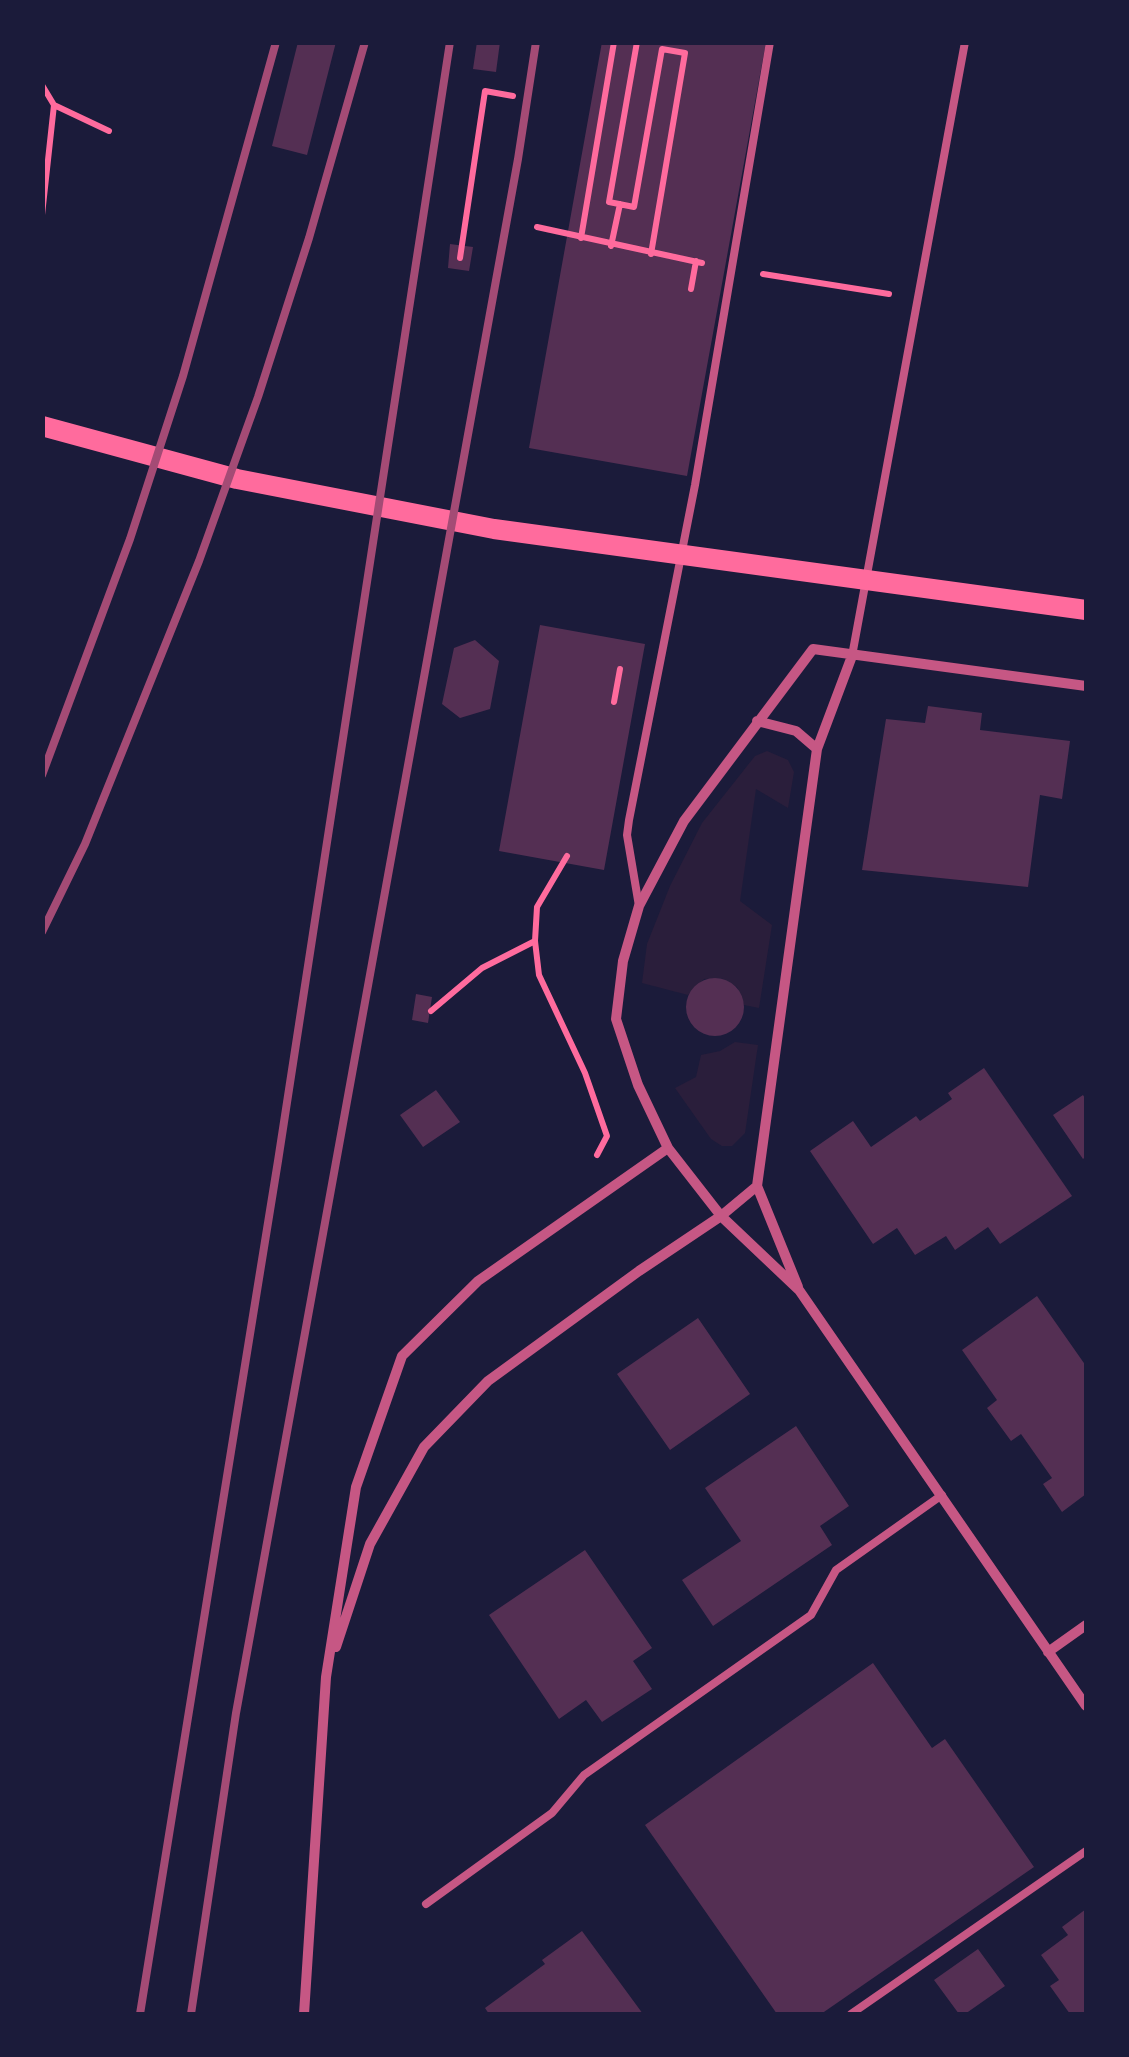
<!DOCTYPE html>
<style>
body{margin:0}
#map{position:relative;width:1129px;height:2057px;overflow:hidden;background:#1b1b3a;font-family:"DM Sans",sans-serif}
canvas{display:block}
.frame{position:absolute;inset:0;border:45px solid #1b1b3a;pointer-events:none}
</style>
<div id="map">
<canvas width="1129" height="2057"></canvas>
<div class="frame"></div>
</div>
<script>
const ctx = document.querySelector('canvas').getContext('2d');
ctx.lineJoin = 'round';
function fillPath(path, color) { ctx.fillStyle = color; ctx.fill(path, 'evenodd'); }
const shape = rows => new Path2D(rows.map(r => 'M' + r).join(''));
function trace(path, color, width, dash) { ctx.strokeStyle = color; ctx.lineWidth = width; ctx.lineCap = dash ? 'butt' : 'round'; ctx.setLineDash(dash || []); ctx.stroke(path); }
const green = shape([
 [767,751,788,760,794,772,788,808,756,789,740,901,772,925,759,1008,744,1005,737,987,721,978,704,979,688,995,642,983,647,944,670,886,702,823,755,756],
 [735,1042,758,1045,745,1133,732,1146,722,1146,711,1139,675,1088,696,1077,701,1055,720,1051]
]);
const building = shape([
 [298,42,336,42,307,155,272,146],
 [477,42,500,42,496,72,473,69],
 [602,42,766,42,687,476,529,448],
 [450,244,473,247,469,271,448,268],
 [540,625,645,644,604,870,499,851],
 [475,640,499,661,490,709,460,718,442,704,454,648],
 [928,706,982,713,980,730,1070,741,1062,799,1040,795,1028,887,862,870,886,719,925,723],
 '686 1007a29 29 0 1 1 58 0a29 29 0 1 1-58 0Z',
 [416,994,432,997,428,1023,412,1020],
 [984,1068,1072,1196,1000,1244,988,1227,955,1250,946,1236,915,1255,897,1228,873,1244,810,1151,853,1121,871,1147,916,1116,920,1121,952,1099,948,1093],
 [436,1090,460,1122,423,1147,400,1115],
 [1083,1095,1086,1100,1086,1156,1083,1159,1053,1115],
 [1037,1296,1086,1366,1086,1494,1062,1512,1043,1484,1052,1478,1021,1434,1011,1441,987,1408,997,1400,962,1350],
 [698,1318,750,1394,670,1450,617,1374],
 [796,1426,849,1506,820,1526,832,1545,713,1626,682,1580,741,1541,705,1488],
 [585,1550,652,1648,633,1661,652,1689,602,1722,586,1700,559,1719,489,1615],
 [873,1663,932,1748,945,1739,1034,1867,821,2014,777,2014,645,1825],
 [1086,1909,1086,2014,1070,2014,1050,1986,1059,1980,1041,1955,1068,1935,1062,1927],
 [582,1931,643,2014,489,2014,485,2008,545,1964,542,1960],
 [978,1949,1005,1986,965,2014,959,2014,934,1980]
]);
const path = shape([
 [637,42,609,202,634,207,662,49,685,53,651,254],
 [42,85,54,105,109,131],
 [42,215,54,105],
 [537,227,702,263],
 [581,238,614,42],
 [611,246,620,204],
 [460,258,485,91,513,96],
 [763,274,889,294],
 [691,289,696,261],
 [614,702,620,669],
 [567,856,537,907,535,941,539,975,585,1073,607,1136,597,1155],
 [431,1011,482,968,535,941]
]);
const service = shape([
 [852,656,965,42],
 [639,906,627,835,629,820,695,485,770,42],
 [426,1904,552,1813,584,1775,811,1615,836,1570,942,1495],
 [851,2014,1086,1851]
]);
const minor = shape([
 [1086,686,813,649,684,821,639,906,623,961,616,1019,638,1085,668,1148,721,1216,799,1290,1086,1706],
 [757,721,796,731,817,749],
 [798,1287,757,1186,817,749,852,656],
 [336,1647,370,1544,424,1447,488,1381,639,1271,721,1216,757,1186],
 [1048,1652,1086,1625],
 [304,2014,326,1677,356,1487,402,1356,478,1281,668,1148]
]);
const secondary = shape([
 [42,426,237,479,494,529,1086,610]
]);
const rail = shape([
 [42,775,130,539,183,376,276,42],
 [42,932,85,844,199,561,258,397,309,238,365,42],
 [140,2014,278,1161,450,42],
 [191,2014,236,1713,518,159,536,42]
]);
fillPath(green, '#2a1e3b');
fillPath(building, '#542f53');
trace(path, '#ff6b9d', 6);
trace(service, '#c65784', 8);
trace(minor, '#c65784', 10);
trace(secondary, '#ff6b9d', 20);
trace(rail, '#a44b75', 8);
</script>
